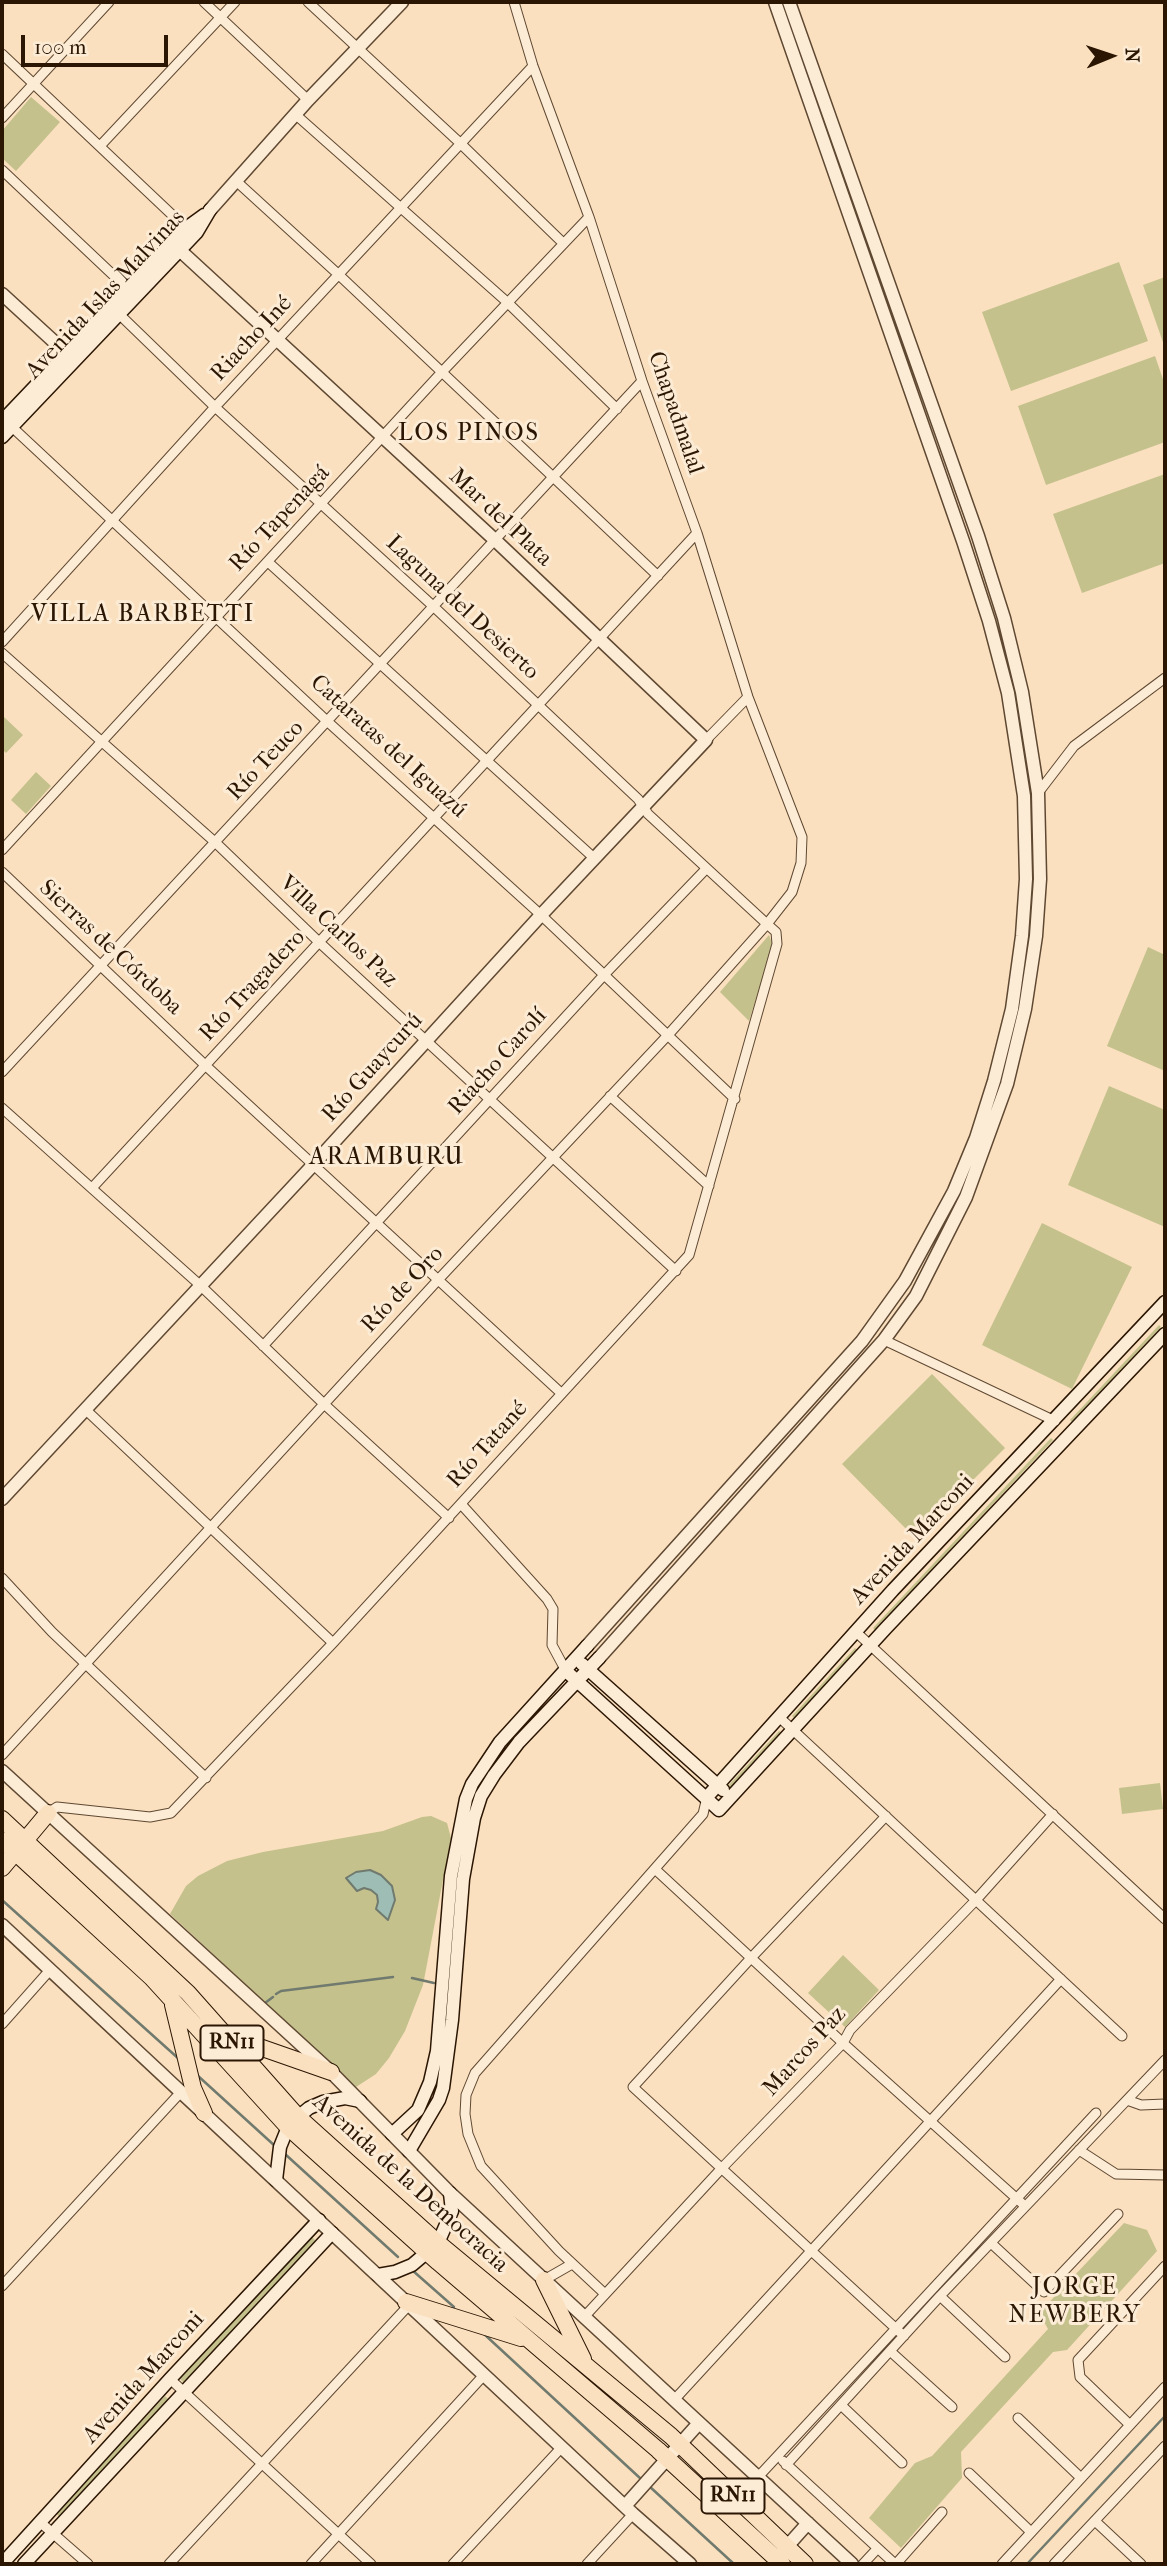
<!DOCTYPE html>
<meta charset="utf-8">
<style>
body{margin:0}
#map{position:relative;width:1167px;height:2566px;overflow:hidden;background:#fae0be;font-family:"IM FELL French Canon",serif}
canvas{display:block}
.frame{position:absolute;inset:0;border:4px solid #2b1604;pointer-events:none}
.north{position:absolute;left:1076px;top:21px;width:70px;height:70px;-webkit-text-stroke:5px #fcebd5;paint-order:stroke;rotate:88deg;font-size:19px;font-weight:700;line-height:28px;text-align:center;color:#2b1604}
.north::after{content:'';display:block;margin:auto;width:24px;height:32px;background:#2b1604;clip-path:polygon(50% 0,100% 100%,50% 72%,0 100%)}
.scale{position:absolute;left:21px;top:35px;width:147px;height:32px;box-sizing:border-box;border:4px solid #2b1604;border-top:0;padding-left:9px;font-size:21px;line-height:24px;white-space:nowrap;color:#2b1604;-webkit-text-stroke:5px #fcebd5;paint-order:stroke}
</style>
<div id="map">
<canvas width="1167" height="2566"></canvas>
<div class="frame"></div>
<div class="north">N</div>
<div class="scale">100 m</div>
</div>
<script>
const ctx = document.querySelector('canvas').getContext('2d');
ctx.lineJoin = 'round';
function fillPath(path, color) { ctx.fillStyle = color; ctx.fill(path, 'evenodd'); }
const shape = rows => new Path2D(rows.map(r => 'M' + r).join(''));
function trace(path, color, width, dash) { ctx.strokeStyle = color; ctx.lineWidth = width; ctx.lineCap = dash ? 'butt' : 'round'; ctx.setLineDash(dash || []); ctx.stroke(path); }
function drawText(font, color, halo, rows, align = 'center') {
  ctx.font = font + ' "IM FELL French Canon",serif'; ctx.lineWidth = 6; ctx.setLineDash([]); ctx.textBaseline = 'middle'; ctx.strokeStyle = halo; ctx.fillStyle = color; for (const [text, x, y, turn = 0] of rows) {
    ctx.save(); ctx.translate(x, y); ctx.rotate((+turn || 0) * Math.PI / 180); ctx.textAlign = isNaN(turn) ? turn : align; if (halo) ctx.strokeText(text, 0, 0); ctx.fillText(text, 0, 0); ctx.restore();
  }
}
const green = shape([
 [31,97,60,122,16,171,2,158,2,131],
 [1119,262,1148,341,1011,391,982,312],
 [1165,277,1165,348,1143,285],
 [1155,356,1165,385,1165,442,1046,485,1018,406],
 [1165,474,1165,563,1082,593,1053,514],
 [4,717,23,735,6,753,2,749,2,719],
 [36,772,51,786,26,814,11,800],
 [769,935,772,943,770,955,749,1021,720,992],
 [1148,947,1165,955,1165,1071,1107,1046],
 [1109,1086,1165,1110,1165,1227,1068,1185],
 [1042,1223,1132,1267,1072,1389,982,1345],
 [1159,1325,1161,1327,1072,1422,1070,1420],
 [932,1374,1005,1448,915,1538,842,1464],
 [1051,1438,1053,1440,875,1630,873,1628],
 [855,1648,857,1650,794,1718,792,1716],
 [779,1731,781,1732,730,1788,728,1786],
 [1160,1783,1163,1809,1122,1814,1119,1788],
 [431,1816,447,1823,451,1838,423,1985,405,2031,389,2058,376,2074,356,2087,170,1914,186,1886,198,1876,227,1861,263,1852,383,1831,422,1817],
 [843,1955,879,1990,845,2027,808,1993],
 [1124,2223,1147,2230,1157,2251,1067,2350,1053,2352,961,2452,962,2478,901,2548,869,2518,915,2463,932,2456,1048,2329,1039,2313],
 [312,2237,317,2242,184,2383,179,2378],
 [165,2396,169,2400,60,2518,56,2513]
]);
const water = shape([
 [370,1870,381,1875,392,1886,395,1900,388,1920,376,1909,378,1902,377,1895,371,1890,364,1888,357,1891,346,1878,356,1872,370,1870]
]);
const stream = shape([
 [2,1900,179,2059],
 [412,1978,434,1983],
 [276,1994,281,1991,393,1977],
 [265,2003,273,1997],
 [197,2075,275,2146],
 [285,2154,398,2257],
 [412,2270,454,2307],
 [484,2334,641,2479],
 [649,2486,734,2564],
 [1027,2564,1165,2416]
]);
const minor = shape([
 [204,2,308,100],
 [308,2,460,143,563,243],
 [2,54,186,228],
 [295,114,507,302,617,409],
 [2,118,109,2],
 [100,146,235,2],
 [2,170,130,291],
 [235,180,339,275,658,576],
 [12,427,328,722,541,915,735,1099],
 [268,562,594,858],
 [2,642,215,407,533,66],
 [2,653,216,843,320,943,676,1271],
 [706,740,748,697],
 [1038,793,1074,746,1165,678],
 [2,850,441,373,589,217],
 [2,872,205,1065,561,1393],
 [2,1072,642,381],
 [610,1096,709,1186],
 [2,1108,201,1286,324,1404,449,1518],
 [92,1188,697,533],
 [884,1340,1055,1421],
 [263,1346,604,975,706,869],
 [86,1410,333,1643],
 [461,1504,547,1599,553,1609,552,1645,566,1671],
 [2,1578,52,1632,206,1778],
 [856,1632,1165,1919],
 [779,1717,1122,2036],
 [2,1755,437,1281,668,1035,767,924,792,892,801,863,802,837,748,697,697,533,642,381,589,217,533,66,514,2],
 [48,1813,57,1807,150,1817,171,1813,333,1643,689,1255,777,944,776,932,767,924,648,814,638,799,433,606,215,407,119,314],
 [886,1816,751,1958,633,2087,904,2336],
 [656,1870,843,2043,1025,2206],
 [2,2024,50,1970],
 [1127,2100,1141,2105,1165,2104],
 [1079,2150,1116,2174,1165,2175],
 [991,2243,1044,2292,1118,2214],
 [544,2280,572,2264],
 [2,2286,181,2092],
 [605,2294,559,2251,481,2166,468,2134,465,2114,466,2095,475,2073,703,1814,707,1797],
 [940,2296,1005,2357],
 [585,2316,721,2169,843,2043,850,2030,976,1900,1053,1814],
 [890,2351,952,2407],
 [170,2379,371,2564],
 [675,2399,1061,1979],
 [841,2405,902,2463],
 [1018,2418,1081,2478],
 [1130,2425,1080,2377,1078,2360,1165,2266],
 [783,2461,895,2564],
 [786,2465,940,2296,1165,2060],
 [969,2473,1031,2532],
 [758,2477,1096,2113],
 [1095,2521,1141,2564],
 [41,2523,88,2564],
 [169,2564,409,2305],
 [311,2564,484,2375],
 [453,2564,562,2447],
 [587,2564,633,2514],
 [863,2564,877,2549],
 [896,2564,942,2512],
 [1002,2564,1165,2387],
 [1054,2564,1165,2446]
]);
const tertiary = shape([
 [210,210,308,100,402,2],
 [2,294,74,360],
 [2,1499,313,1165,541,915,706,740,495,540,173,244],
 [587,1646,862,1341,905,1281,954,1191,976,1138,994,1081,1012,1009,1022,936,1026,879,1024,796,1008,693,989,621,963,541,775,2],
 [599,1658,884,1340,916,1296,966,1197,1007,1084,1025,1009,1036,936,1040,879,1038,793,1022,692,1004,618,978,536,789,2],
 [2,1771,331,2072,450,2193,852,2564],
 [2,1925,633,2514,690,2564],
 [625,2506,699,2423],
 [783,2551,808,2523]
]);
const secondary = shape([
 [2,421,186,228,204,215],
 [2,437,197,232,210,210],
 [582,1664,723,1790],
 [566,1671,719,1810,886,1628,1165,1334],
 [707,1797,893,1590,1165,1302],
 [392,2134,418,2110,430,2082,437,2051,451,1876,466,1799,472,1784,500,1742,587,1646],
 [409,2151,439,2100,443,2088,452,2020,463,1879,474,1818,481,1796,494,1775,519,1742,599,1658],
 [276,2180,280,2147,288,2127,298,2117,309,2108,323,2102,345,2098,360,2101],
 [378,2275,395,2272,412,2265,438,2243,452,2211,450,2193],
 [2,2564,170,2379,319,2220],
 [24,2564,332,2233]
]);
const trunk = shape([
 [2,1819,188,1993,298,2117,438,2243,671,2436,805,2564],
 [2,1840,152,1978,288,2127,438,2262,658,2450,782,2564],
 [2,1868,48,1813],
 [173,2005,193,2088,204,2113],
 [228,2036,331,2072],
 [544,2280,583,2359],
 [406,2302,521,2338]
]);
const shields = [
 [232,2043,63],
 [733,2496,63]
];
const shieldNames = [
 ["RN11",232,2043],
 ["RN11",733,2496]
];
const streetNames = [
 ["Avenida Islas Malvinas",106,295,-47],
 ["Riacho Iné",252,339,-47],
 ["Chapadmalal",675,413,71],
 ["Mar del Plata",500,518,43],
 ["Río Tapenagá",280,519,-47],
 ["Laguna del Desierto",462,608,43],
 ["Cataratas del Iguazú",388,747,42],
 ["Río Teuco",266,761,-47],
 ["Villa Carlos Paz",338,932,43],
 ["Sierras de Córdoba",110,948,43],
 ["Río Tragadero",253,986,-47],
 ["Riacho Carolí",498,1062,-48],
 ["Río Guaycurú",373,1068,-48],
 ["Río de Oro",403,1290,-47],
 ["Río Tatané",488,1445,-48],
 ["Avenida Marconi",913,1540,-47],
 ["Marcos Paz",805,2052,-48],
 ["Avenida de la Democracia",410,2184,42],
 ["Avenida Marconi",144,2378,-48]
];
const neighbourhoodNames = [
 ["LOS PINOS",469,434],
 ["VILLA BARBETTI",143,615],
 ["ARAMBURU",387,1158],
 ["JORGE",1075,2288],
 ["NEWBERY",1075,2316]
];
fillPath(green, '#c4c18d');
fillPath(water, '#9ebdb4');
trace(water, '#707a6e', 2);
trace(stream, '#707a6e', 2.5);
trace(minor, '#5f4832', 11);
trace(tertiary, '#5f4832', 15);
trace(secondary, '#2b1604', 15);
trace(trunk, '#2b1604', 18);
trace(minor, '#fcebd5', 9);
trace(tertiary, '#fcebd5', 12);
trace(secondary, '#fcebd5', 12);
trace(trunk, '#fae0be', 16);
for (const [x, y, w] of shields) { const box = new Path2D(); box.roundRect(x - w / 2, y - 17.5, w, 35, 5); ctx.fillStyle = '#fcebd5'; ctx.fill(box); trace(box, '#2b1604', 2); }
drawText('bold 21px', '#2b1604', null, shieldNames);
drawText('23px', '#2b1604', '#fcebd5', streetNames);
ctx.letterSpacing = '2px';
drawText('24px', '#2b1604', '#fcebd5', neighbourhoodNames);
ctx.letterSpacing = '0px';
</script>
